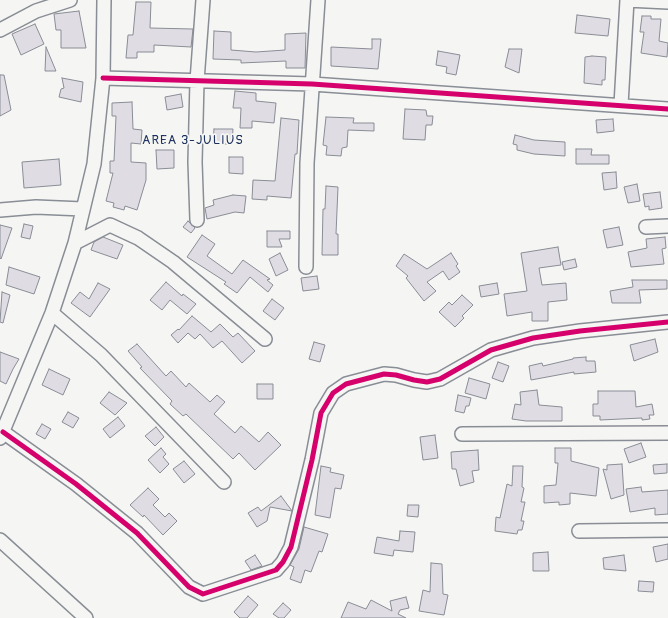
<!DOCTYPE html>
<style>
body{margin:0}
canvas{display:block;background:#f5f5f3}
</style>
<canvas width="668" height="618"></canvas>
<script>
const ctx = document.querySelector('canvas').getContext('2d');
ctx.lineJoin = 'round';
function fillPath(path, color) { ctx.fillStyle = color; ctx.fill(path, 'evenodd'); }
const shape = rows => new Path2D(rows.map(r => 'M' + r).join(''));
function trace(path, color, width, dash) { ctx.strokeStyle = color; ctx.lineWidth = width; ctx.lineCap = dash ? 'butt' : 'round'; ctx.setLineDash(dash || []); ctx.stroke(path); }
function drawText(font, color, halo, rows, align = 'center') {
  ctx.font = font + ' Pangolin,sans-serif'; ctx.lineWidth = 3.5; ctx.setLineDash([]); ctx.textBaseline = 'middle'; ctx.strokeStyle = halo; ctx.fillStyle = color; for (const [text, x, y, turn = 0] of rows) {
    ctx.save(); ctx.translate(x, y); ctx.rotate((+turn || 0) * Math.PI / 180); ctx.textAlign = isNaN(turn) ? turn : align; if (halo) ctx.strokeText(text, 0, 0); ctx.fillText(text, 0, 0); ctx.restore();
  }
}
const building = shape([
 [136,2,151,2,150,28,193,29,191,47,154,45,154,52,137,52,137,58,126,58,128,35,133,35,136,2],
 [79,11,86,48,61,48,61,30,56,30,54,14,79,11],
 [577,15,610,19,608,36,575,33,577,15],
 [642,16,651,16,651,19,661,19,659,41,668,43,667,57,641,53,644,32,640,32,642,16],
 [35,24,44,44,21,55,12,34,35,24],
 [214,31,231,32,231,50,256,52,285,50,285,34,306,33,305,68,286,68,286,61,241,63,241,60,213,59,214,31],
 [372,39,381,39,378,69,331,66,331,47,372,49,372,39],
 [46,47,56,71,45,71,46,47],
 [509,49,522,49,519,73,505,67,509,49],
 [438,51,460,55,456,75,446,73,447,67,436,65,438,51],
 [592,56,606,57,605,80,602,80,602,85,584,83,585,57,592,56],
 [0,75,4,75,11,110,0,116,0,75],
 [62,78,83,82,81,102,59,97,61,89,64,88,62,78],
 [235,91,256,93,256,101,276,103,274,123,252,121,252,128,240,128,241,108,233,108,235,91],
 [181,94,183,107,167,110,165,97,181,94],
 [132,102,133,129,142,130,141,144,131,143,131,162,146,163,146,180,137,210,125,206,124,210,113,207,114,203,106,201,113,173,110,173,110,161,114,161,116,116,112,116,112,103,132,102],
 [405,109,426,110,427,116,433,116,432,125,426,125,425,140,403,139,405,109],
 [326,117,354,118,353,123,374,123,374,131,348,130,347,147,342,148,341,156,326,155,327,146,323,145,326,117],
 [281,118,299,120,297,154,295,154,291,198,267,196,267,200,252,199,253,180,275,181,281,118],
 [613,119,614,131,597,133,596,120,613,119],
 [214,129,233,129,232,144,213,144,214,129],
 [515,135,534,140,565,142,565,156,534,154,517,150,517,145,513,144,515,135],
 [576,149,592,149,591,155,609,155,609,164,576,164,576,149],
 [156,150,174,150,174,168,157,169,156,150],
 [229,157,243,157,243,174,229,173,229,157],
 [59,159,61,185,24,188,22,162,59,159],
 [616,172,617,188,604,190,602,173,616,172],
 [637,184,640,201,628,203,624,187,637,184],
 [326,186,338,187,336,234,338,234,338,255,322,255,323,209,325,209,326,186],
 [660,192,662,208,649,210,649,206,645,207,643,194,660,192],
 [233,195,246,196,244,213,235,212,207,219,205,208,214,205,213,200,233,195],
 [188,221,195,228,191,233,183,227,188,221],
 [24,224,33,226,30,239,21,237,24,224],
 [0,225,12,228,1,259,0,258,0,225],
 [619,227,623,245,607,248,603,230,619,227],
 [267,231,290,231,290,239,279,239,282,247,267,247,267,231],
 [202,235,215,244,207,256,232,274,243,260,270,279,267,280,273,285,268,292,250,277,237,293,224,284,226,282,187,257,202,235],
 [103,237,123,245,117,259,91,250,94,242,103,237],
 [665,237,666,248,662,249,664,264,631,267,628,252,647,248,646,239,665,237],
 [558,247,561,265,539,268,542,285,566,283,567,300,548,302,548,321,532,321,532,312,507,316,504,294,527,291,521,253,558,247],
 [280,253,288,270,276,276,269,259,280,253],
 [451,253,458,264,456,266,460,272,449,280,443,271,427,282,436,291,424,301,406,278,408,276,396,266,404,254,427,269,451,253],
 [575,259,577,267,564,270,562,262,575,259],
 [9,267,40,277,34,294,6,285,9,267],
 [317,276,319,289,303,291,301,278,317,276],
 [632,280,667,280,667,289,639,290,641,303,612,303,610,291,633,287,632,280],
 [166,282,182,296,183,294,196,304,187,314,170,300,162,310,150,300,166,282],
 [98,283,110,289,90,317,71,303,80,292,89,299,98,283],
 [497,283,499,294,481,297,479,286,497,283],
 [2,292,10,295,3,323,0,322,2,292],
 [462,295,473,305,462,316,464,318,455,327,439,312,449,302,452,305,462,295],
 [272,299,284,308,275,320,263,311,272,299],
 [192,316,211,332,220,324,233,337,238,333,255,351,242,363,222,341,213,348,200,334,195,339,188,333,178,343,171,335,178,329,179,330,192,316],
 [655,339,658,352,634,361,630,345,655,339],
 [314,342,325,345,320,362,309,359,314,342],
 [137,344,166,376,171,371,186,387,189,383,210,402,217,395,225,402,214,414,235,433,241,426,259,442,268,432,281,445,255,470,239,453,233,459,186,414,183,416,170,404,172,401,140,368,142,367,128,351,137,344],
 [0,352,19,359,13,369,6,384,0,381,0,352],
 [586,357,586,361,595,361,596,372,574,374,574,372,531,380,529,366,542,363,543,366,573,359,573,358,586,357],
 [498,362,509,366,503,382,492,378,498,362],
 [49,369,70,379,63,395,42,385,49,369],
 [469,378,490,384,486,399,465,393,469,378],
 [257,384,273,384,273,399,257,399,257,384],
 [537,390,539,405,562,407,562,421,526,421,512,419,515,404,521,405,520,392,537,390],
 [598,391,635,391,636,407,652,404,654,415,649,415,650,419,642,420,642,418,600,420,600,416,593,416,593,404,598,404,598,391],
 [109,392,127,403,115,415,100,403,109,392],
 [458,395,471,398,469,406,466,406,464,413,455,411,458,395],
 [68,412,79,418,73,428,62,422,68,412],
 [118,417,125,426,110,438,103,429,118,417],
 [42,424,51,429,45,439,36,434,42,424],
 [156,427,164,437,155,446,145,436,156,427],
 [435,435,438,458,423,460,420,437,435,435],
 [641,443,646,457,629,463,624,449,641,443],
 [161,448,166,454,163,457,169,464,160,473,148,460,161,448],
 [555,448,571,448,571,461,599,468,596,496,570,493,570,504,559,505,559,502,544,503,544,486,556,485,558,463,555,463,555,448],
 [478,450,479,470,472,471,474,482,460,486,456,469,452,469,451,452,478,450],
 [184,461,195,474,184,483,173,469,184,461],
 [622,464,624,495,611,499,603,469,607,470,607,465,622,464],
 [667,464,667,473,654,474,653,465,667,464],
 [321,466,331,468,330,472,344,475,341,489,335,488,330,518,315,515,321,466],
 [513,466,523,466,522,487,524,488,521,502,525,502,521,521,524,521,522,530,518,530,517,534,495,531,496,517,500,518,507,484,512,486,513,466],
 [641,487,642,492,668,490,668,514,655,515,655,508,630,512,626,489,641,487],
 [148,488,159,499,153,505,165,517,169,513,177,521,163,535,144,515,143,517,130,505,148,488],
 [281,496,292,511,270,507,267,521,257,527,248,513,258,507,261,511,281,496],
 [408,505,419,505,418,517,407,516,408,505],
 [304,527,328,534,322,552,319,551,311,572,305,570,301,583,290,579,294,567,290,565,299,549,304,527],
 [400,531,415,532,413,552,394,550,393,556,374,553,377,537,399,541,400,531],
 [668,544,668,559,656,562,653,547,668,544],
 [548,552,549,571,533,571,533,553,548,552],
 [255,555,262,566,251,570,245,561,255,555],
 [624,555,626,571,604,569,603,558,624,555],
 [431,563,442,564,443,594,448,595,444,615,419,611,423,590,430,592,431,563],
 [639,581,654,582,653,592,638,591,639,581],
 [248,596,258,605,247,618,240,618,234,612,248,596],
 [406,597,409,608,400,610,398,614,406,618,341,618,348,602,366,609,371,600,392,611,390,601,406,597],
 [283,603,291,610,284,618,279,618,273,614,283,603]
]);
const minor = shape([
 [627,0,668,2],
 [0,30,36,11,70,0],
 [103,78,312,84,668,109],
 [621,105,627,0],
 [0,210,36,207,83,209],
 [197,220,195,162,197,81,203,0],
 [646,227,668,226],
 [75,243,110,225,138,238,173,262,265,339],
 [306,267,307,163,318,0],
 [52,313,101,355,224,482],
 [3,432,76,484,137,533,189,587,203,594,276,570,283,562,291,547,312,460,321,413,333,393,346,384,384,374,396,375,414,380,427,382,440,379,491,350,533,338,580,331,668,322],
 [462,434,668,433],
 [0,438,52,313,75,243,94,164,103,78,104,0],
 [579,531,668,530],
 [0,540,86,618]
]);
const cycleway = shape([
 [103,78,312,84,668,109],
 [3,432,76,484,137,533,189,587,203,594,276,570,283,562,291,547,312,460,321,413,333,393,346,384,384,374,396,375,414,380,427,382,440,379,491,350,533,338,580,331,668,322]
]);
const quarterNames = [
 ["AREA 3-JULIUS",193,141]
];
fillPath(building, '#e0dce4');
trace(building, '#898d95', 1);
trace(minor, '#898d95', 16);
trace(minor, '#f5f5f3', 13);
trace(cycleway, '#d6006c', 5);
ctx.letterSpacing = '1px';
drawText('13px', '#1b2f5e', '#f6f6f2', quarterNames);
ctx.letterSpacing = '0px';
</script>
